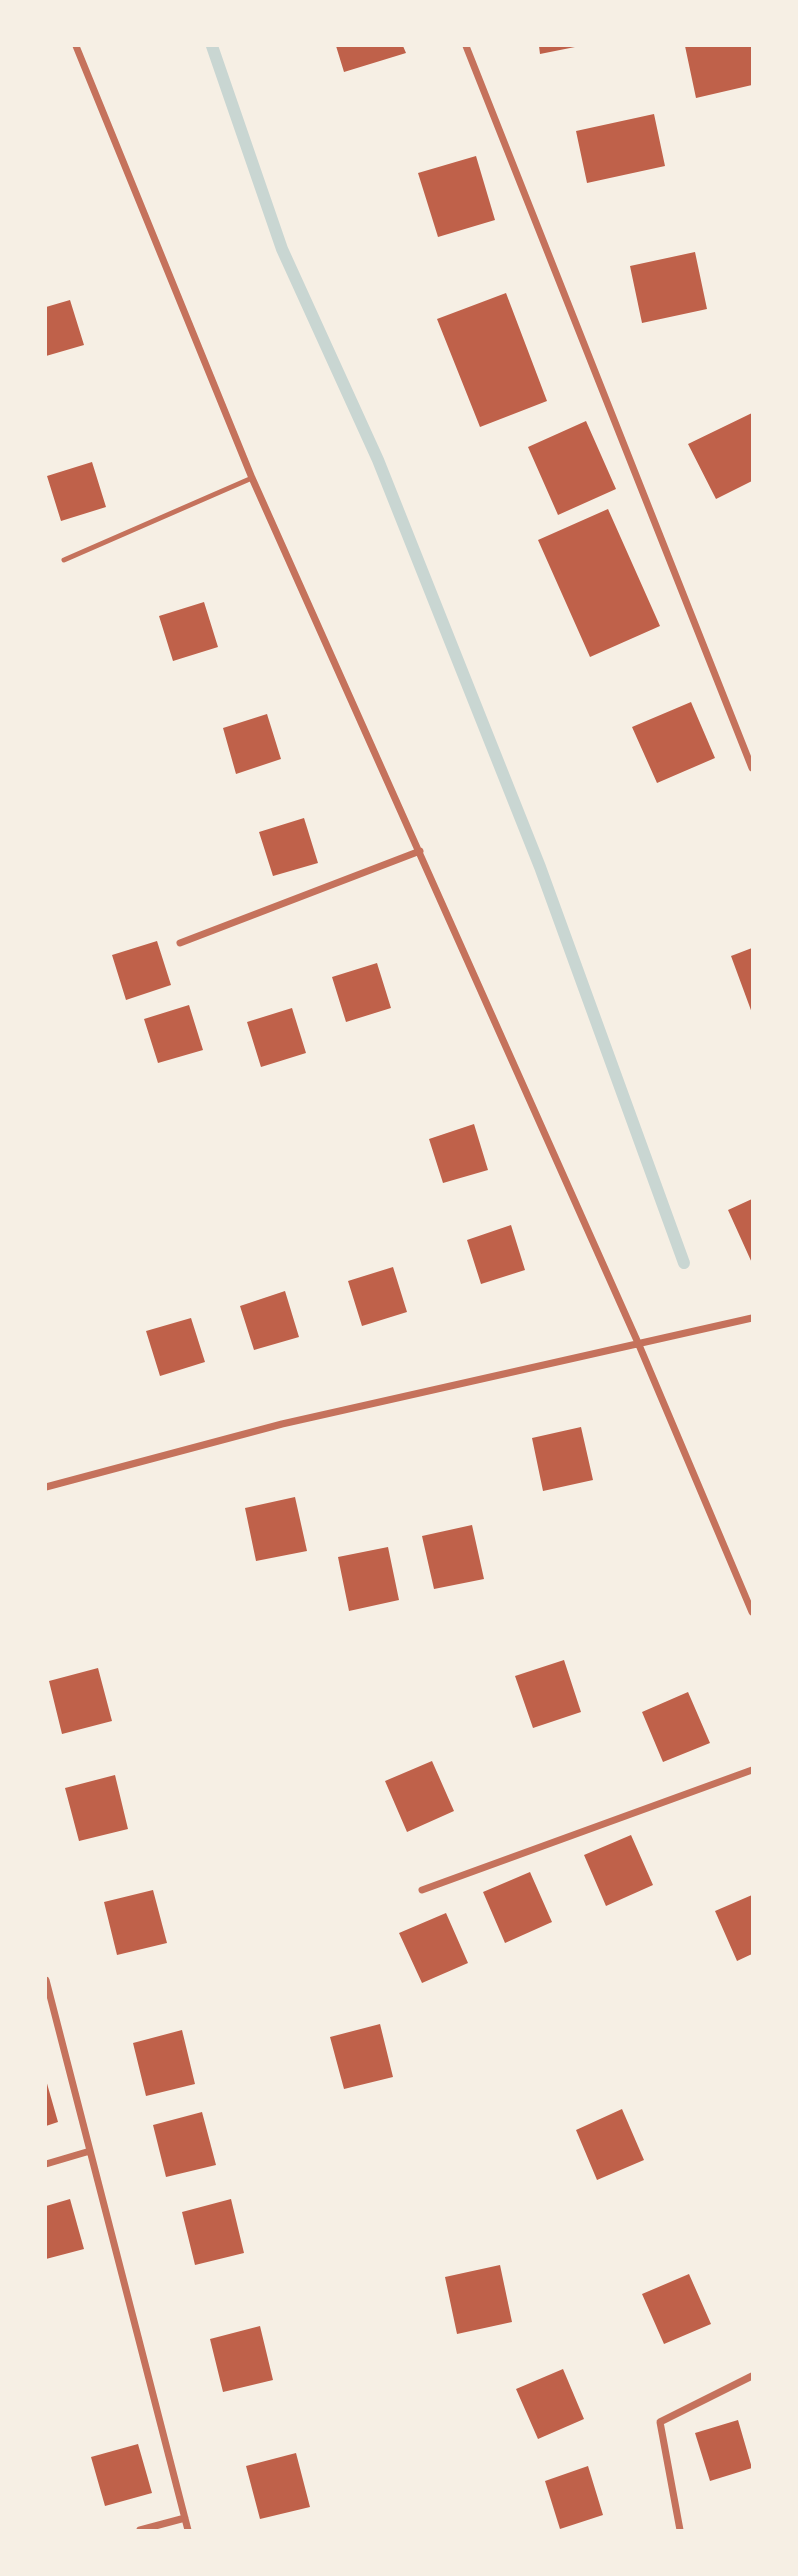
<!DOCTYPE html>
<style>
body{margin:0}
#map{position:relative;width:798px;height:2576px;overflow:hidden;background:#f6efe4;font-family:"Nunito Sans",sans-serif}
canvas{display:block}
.frame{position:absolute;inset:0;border:47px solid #f6efe4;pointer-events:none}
</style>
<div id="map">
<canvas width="798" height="2576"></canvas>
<div class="frame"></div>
</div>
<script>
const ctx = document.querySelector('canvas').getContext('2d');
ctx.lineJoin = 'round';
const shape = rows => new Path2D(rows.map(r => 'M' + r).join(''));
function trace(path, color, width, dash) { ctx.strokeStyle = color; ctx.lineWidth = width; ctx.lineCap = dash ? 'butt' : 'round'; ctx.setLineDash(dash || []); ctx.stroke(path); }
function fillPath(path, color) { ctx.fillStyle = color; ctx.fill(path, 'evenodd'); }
const stream = shape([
 [212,46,282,249,378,460,540,867,684,1263]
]);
const building = shape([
 [336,46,403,46,406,53,344,72],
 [539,46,575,46,575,47,540,54],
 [685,46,752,46,752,85,696,98],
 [654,114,665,166,587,183,576,131],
 [476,156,495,220,438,237,418,173],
 [695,252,707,309,642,323,630,266],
 [506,293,547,401,480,427,437,319],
 [70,300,84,345,46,356,46,307],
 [752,413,752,481,716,499,688,444],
 [586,421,616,489,558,515,528,447],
 [92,462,106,507,61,521,47,476],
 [608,509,660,626,590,657,538,540],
 [204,602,218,647,173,661,159,616],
 [691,702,715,758,657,783,632,727],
 [267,714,281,759,236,774,223,728],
 [304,818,318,863,273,876,259,832],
 [157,941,171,985,126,1000,112,955],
 [752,948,752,1013,731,956],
 [377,963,391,1008,346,1022,332,977],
 [189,1005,203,1050,158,1063,144,1019],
 [292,1008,306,1053,261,1067,247,1022],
 [474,1124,488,1170,443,1183,429,1139],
 [752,1199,752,1263,728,1210],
 [511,1225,525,1270,481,1284,467,1240],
 [393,1267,407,1312,362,1326,348,1281],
 [285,1291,299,1337,254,1350,240,1306],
 [191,1318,205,1362,160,1376,146,1331],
 [581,1427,593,1480,543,1491,532,1438],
 [295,1497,307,1551,256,1561,245,1508],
 [472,1525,484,1579,434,1589,422,1536],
 [388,1547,399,1600,349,1611,338,1557],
 [564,1660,581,1712,533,1728,515,1676],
 [98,1668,112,1721,62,1734,49,1681],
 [688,1692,710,1743,663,1762,642,1712],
 [432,1761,454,1811,407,1832,385,1781],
 [115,1775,128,1829,79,1841,65,1788],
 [631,1835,653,1885,606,1906,584,1855],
 [530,1872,552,1922,505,1943,483,1892],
 [153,1890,167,1943,117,1955,104,1902],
 [752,1895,752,1954,737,1961,715,1911],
 [446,1913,468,1963,422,1983,399,1933],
 [380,2024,393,2077,344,2089,330,2037],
 [182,2030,195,2084,146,2096,133,2043],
 [46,2080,58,2122,46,2126],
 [622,2109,644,2160,597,2180,576,2130],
 [202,2112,216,2165,166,2177,153,2125],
 [70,2199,84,2249,46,2259,46,2206],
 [231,2199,244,2253,195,2265,182,2212],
 [500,2265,512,2322,457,2334,445,2277],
 [689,2274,711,2324,664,2344,642,2294],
 [260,2326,273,2380,223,2392,210,2339],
 [563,2369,584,2419,538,2439,516,2389],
 [738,2420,752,2468,710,2481,695,2433],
 [138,2444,152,2493,105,2506,91,2457],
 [296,2453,310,2507,260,2519,246,2466],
 [588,2466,603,2515,560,2529,545,2481]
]);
const service = shape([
 [64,560,252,478]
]);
const minor = shape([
 [76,46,252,478,639,1345,752,1612],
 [466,46,752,768],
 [180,943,420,851],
 [46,1487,282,1424,752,1318],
 [422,1890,752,1770],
 [46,1980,188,2530],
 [46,2164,90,2151],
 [140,2530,185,2518],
 [680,2530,660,2422,752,2376]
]);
trace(stream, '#c9d6d2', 12);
fillPath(building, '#bf614a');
trace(service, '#c5725c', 5);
trace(minor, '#c5725c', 7);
</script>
